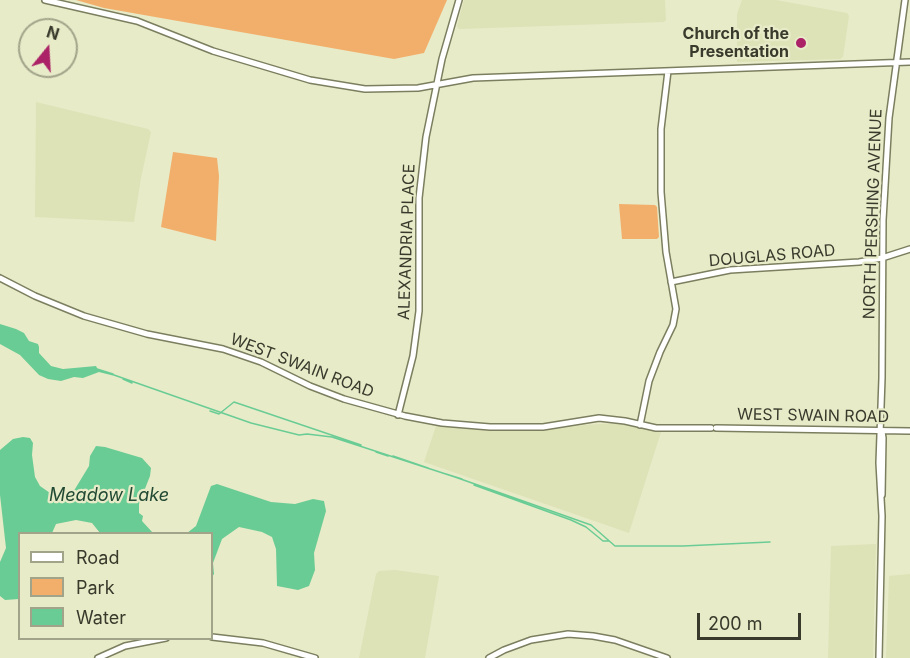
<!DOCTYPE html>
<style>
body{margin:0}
#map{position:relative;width:910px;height:658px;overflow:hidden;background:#e8ebc8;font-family:Inter,sans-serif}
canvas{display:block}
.legend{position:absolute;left:18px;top:532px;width:195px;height:108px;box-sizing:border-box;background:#e8ebc8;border:2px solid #a2a48a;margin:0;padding:8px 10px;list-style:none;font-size:18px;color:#393a2c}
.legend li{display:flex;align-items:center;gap:12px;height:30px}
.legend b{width:30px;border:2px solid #a2a48a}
.north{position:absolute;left:18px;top:18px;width:60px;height:60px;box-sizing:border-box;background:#e8ebc8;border:2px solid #a2a48a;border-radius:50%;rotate:18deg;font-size:16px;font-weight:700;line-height:24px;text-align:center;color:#393a2c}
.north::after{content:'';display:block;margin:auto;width:21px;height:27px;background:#ab2267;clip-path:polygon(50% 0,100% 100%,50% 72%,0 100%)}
.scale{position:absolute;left:697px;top:613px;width:104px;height:27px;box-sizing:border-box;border:3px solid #393a2c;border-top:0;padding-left:8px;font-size:18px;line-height:21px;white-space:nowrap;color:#393a2c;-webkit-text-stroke:4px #e8ebc8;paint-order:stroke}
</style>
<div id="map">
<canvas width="910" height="658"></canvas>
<ul class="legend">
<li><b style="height:8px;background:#fff"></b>Road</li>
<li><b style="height:16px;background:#f2af6c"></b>Park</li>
<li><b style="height:16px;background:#6acc95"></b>Water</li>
</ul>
<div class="north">N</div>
<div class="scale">200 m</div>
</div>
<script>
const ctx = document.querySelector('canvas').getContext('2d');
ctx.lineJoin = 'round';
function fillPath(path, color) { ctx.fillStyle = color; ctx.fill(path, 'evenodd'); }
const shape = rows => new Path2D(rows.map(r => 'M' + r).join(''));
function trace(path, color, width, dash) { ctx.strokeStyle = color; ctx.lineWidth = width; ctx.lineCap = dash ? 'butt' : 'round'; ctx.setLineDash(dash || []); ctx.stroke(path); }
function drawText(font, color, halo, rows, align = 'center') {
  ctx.font = font + ' Inter,sans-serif'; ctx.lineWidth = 4.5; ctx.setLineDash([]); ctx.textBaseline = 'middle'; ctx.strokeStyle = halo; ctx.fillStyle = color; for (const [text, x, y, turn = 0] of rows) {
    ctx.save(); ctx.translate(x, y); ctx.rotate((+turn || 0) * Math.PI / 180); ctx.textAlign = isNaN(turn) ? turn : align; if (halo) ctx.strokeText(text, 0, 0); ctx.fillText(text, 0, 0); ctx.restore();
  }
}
const built = shape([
 [464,0,665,0,666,20,664,22,459,29,457,26],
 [742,0,776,0,847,13,849,16,843,57,840,59,737,62,737,14],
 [36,102,148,129,151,132,141,178,134,222,35,217],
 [615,423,661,432,629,533,424,462,436,426,495,431,542,431,584,425],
 [876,544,873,658,828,658,831,546],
 [395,570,439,576,425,658,359,658,376,574,379,571],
 [910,574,910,658,886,658,889,576]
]);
const green = shape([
 [76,0,447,0,424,53,394,59,104,8],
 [173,152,217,158,219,176,216,241,161,227],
 [619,204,655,205,657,207,659,237,657,239,622,239]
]);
const water = shape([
 [0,324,16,329,24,333,29,341,38,344,39,347,39,353,51,366,63,369,96,366,99,372,83,378,74,377,61,381,48,379,39,375,20,355,0,344],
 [23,437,30,438,33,443,32,455,35,477,40,486,50,493,65,493,75,489,89,466,90,456,96,446,105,447,142,458,151,468,150,476,139,504,139,513,143,516,142,521,153,533,100,533,92,523,76,520,56,524,52,533,20,534,19,599,5,600,0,596,0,562,6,548,0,495,0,450,13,439],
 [217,484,271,502,295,504,313,499,324,501,326,511,314,553,315,570,309,586,298,590,277,586,276,549,272,537,262,532,239,527,222,539,213,563,214,574,212,577,212,534,187,533,196,526,211,486]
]);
const stream = shape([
 [97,369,113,374],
 [98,371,114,375,251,423,299,435,307,434,332,437,455,477,591,525,615,546,683,546,770,542],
 [123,379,132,383],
 [210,411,219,414,234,402,361,445],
 [376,452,388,456],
 [393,456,428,468],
 [446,474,462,479],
 [474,485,571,520,586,527,603,541,609,541]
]);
const secondary = shape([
 [45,0,137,21,213,51,310,80,365,89,418,88,473,78,910,62],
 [0,278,35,296,84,316,147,334,223,349,261,362,310,386,344,399,405,416,442,423,490,427,543,427,599,418,625,421,656,428,711,428],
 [671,282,730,270,859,262,882,258,910,249],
 [398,415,413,356,419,311,419,198,426,137,442,59,459,0],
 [640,425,649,381,660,352,673,325,676,309,666,252,661,192,661,129,668,71],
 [716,428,910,431],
 [882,432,883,438,882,495],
 [212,637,263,643,315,658],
 [98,658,125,646,166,638],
 [489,658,504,650,531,640,568,634,593,636,615,640,667,658],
 [879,658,882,516,879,463,882,378,883,220,889,118,905,0]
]);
const markers = [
 [801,43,6,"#ab2267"]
];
const poiNames = [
 ["Church of the",789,34],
 ["Presentation",789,52]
];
const streetNames = [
 ["NORTH PERSHING AVENUE",873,214,-88],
 ["ALEXANDRIA PLACE",407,242,-88],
 ["DOUGLAS ROAD",772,256,-5],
 ["WEST SWAIN ROAD",302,366,21],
 ["WEST SWAIN ROAD",813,416,1]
];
const waterNames = [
 ["Meadow Lake",109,496]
];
fillPath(built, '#dee2b7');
fillPath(green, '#f2af6c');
fillPath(water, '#6acc95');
trace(stream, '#6acc95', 1.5);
trace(secondary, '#7c7f5f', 8);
trace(secondary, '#fff', 5);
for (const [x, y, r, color] of markers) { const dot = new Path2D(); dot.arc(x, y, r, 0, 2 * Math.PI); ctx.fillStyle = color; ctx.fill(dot); trace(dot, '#e8ebc8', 2); }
drawText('bold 16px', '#393a2c', '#e8ebc8', poiNames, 'right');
drawText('16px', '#393a2c', '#e8ebc8', streetNames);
drawText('italic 18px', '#214933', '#e8ebc8', waterNames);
</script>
